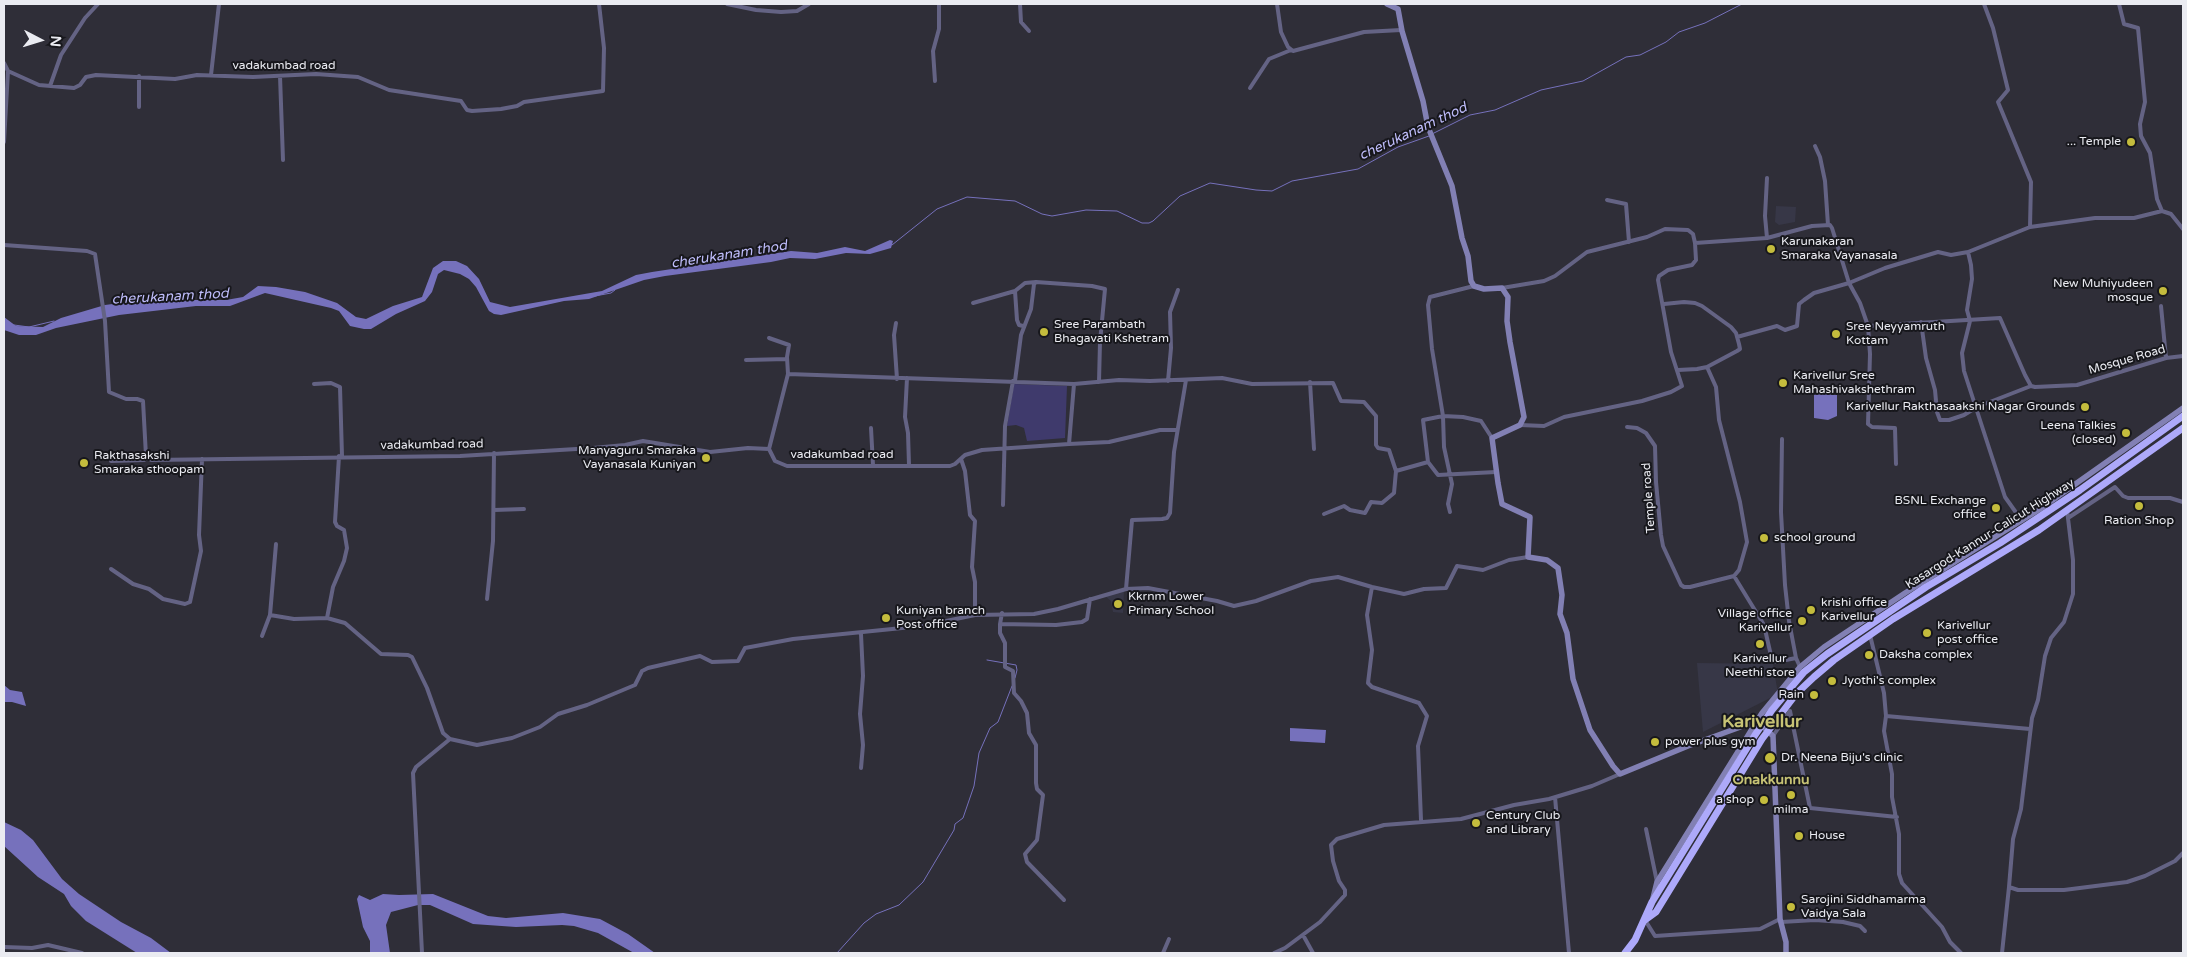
<!DOCTYPE html>
<style>
body{margin:0}
#map{position:relative;width:2187px;height:957px;overflow:hidden;background:#2f2e38;font-family:"Varela Round",sans-serif}
canvas{display:block}
.frame{position:absolute;inset:0;border:5px solid #eaebf1;pointer-events:none}
.north{position:absolute;left:15px;top:15px;width:50px;height:50px;-webkit-text-stroke:4px #17171c;paint-order:stroke;rotate:95deg;font-size:14px;font-weight:700;line-height:20px;text-align:center;color:#eaebf1}
.north::after{content:'';display:block;margin:auto;width:18px;height:22px;background:#eaebf1;clip-path:polygon(50% 0,100% 100%,50% 72%,0 100%)}
</style>
<div id="map">
<canvas width="2187" height="957"></canvas>
<div class="frame"></div>
<div class="north">N</div>
</div>
<script>
const ctx = document.querySelector('canvas').getContext('2d');
ctx.lineJoin = 'round';
function fillPath(path, color) { ctx.fillStyle = color; ctx.fill(path, 'evenodd'); }
const shape = rows => new Path2D(rows.map(r => 'M' + r).join(''));
function trace(path, color, width, dash) { ctx.strokeStyle = color; ctx.lineWidth = width; ctx.lineCap = dash ? 'butt' : 'round'; ctx.setLineDash(dash || []); ctx.stroke(path); }
function drawText(font, color, halo, rows, align = 'center') {
  ctx.font = font + ' "Varela Round",sans-serif'; ctx.lineWidth = 4; ctx.setLineDash([]); ctx.textBaseline = 'middle'; ctx.strokeStyle = halo; ctx.fillStyle = color; for (const [text, x, y, turn = 0] of rows) {
    ctx.save(); ctx.translate(x, y); ctx.rotate((+turn || 0) * Math.PI / 180); ctx.textAlign = isNaN(turn) ? turn : align; if (halo) ctx.strokeText(text, 0, 0); ctx.fillText(text, 0, 0); ctx.restore();
  }
}
const built = shape([
 [1776,206,1796,207,1795,222,1779,225,1775,222],
 [1124,591,1123,613,1113,612,1111,601,1105,596],
 [1697,663,1773,664,1778,694,1703,732]
]);
const green = shape([
 [1014,384,1067,386,1065,438,1027,441,1024,428,1016,425,1007,426]
]);
const water = shape([
 [890,240,893,241,891,248,870,254,846,253,815,259,790,258,771,262,665,276,644,280,589,299,564,301,501,315,494,314,489,311,476,287,469,279,460,274,444,270,438,274,432,292,425,301,396,314,371,329,364,329,350,326,339,311,331,308,265,293,230,306,196,306,119,315,56,328,36,335,19,335,4,330,4,317,16,326,43,327,61,318,105,305,143,300,226,300,243,297,258,286,276,287,305,292,337,303,356,317,366,319,393,306,422,297,433,268,443,261,456,261,467,266,479,279,490,302,510,307,602,291,636,275,652,272,791,251,817,253,845,247,865,251],
 [1830,392,1831,395,1837,395,1837,416,1828,420,1814,418,1814,395],
 [4,685,10,690,22,692,26,706,12,702,4,702],
 [1290,728,1326,730,1325,743,1290,741],
 [4,822,21,830,33,840,62,879,79,894,121,922,151,938,171,953,137,953,86,921,71,906,64,894,38,877,4,846],
 [383,894,399,895,433,894,488,916,506,918,563,913,600,919,628,934,655,953,634,953,598,933,574,926,562,925,516,927,473,924,430,905,418,905,391,912,386,925,390,953,370,953,370,941,363,927,357,899,359,895,370,900]
]);
const stream = shape([
 [1432,134,1470,115,1495,110,1541,90,1583,81,1626,57,1640,55,1666,42,1679,32,1705,23,1742,4],
 [892,245,937,209,967,197,1015,201,1042,214,1052,216,1086,210,1117,211,1142,223,1149,223,1153,221,1180,196,1210,183,1256,190,1272,191,1292,181,1358,169,1398,147,1429,136],
 [595,296,611,293,615,290],
 [14,325,29,327,54,321],
 [987,660,1016,665,1017,670,1015,678],
 [837,953,864,923,876,914,899,905,923,882,954,830,955,824,963,818,974,786,979,753,990,728,998,722,1012,686]
]);
const street = shape([
 [727,4,756,10,781,12,797,11,809,4],
 [1020,4,1021,22,1029,31],
 [1277,4,1281,32,1288,47,1293,51,1364,32,1401,30],
 [1984,4,1993,28,2008,90,1998,102,2031,182,2030,227,2095,218,2134,218,2162,211,2171,214,2183,229],
 [2119,4,2124,24,2138,28,2145,102,2140,124,2141,136,2150,153,2157,199,2162,211],
 [4,63,8,71],
 [211,75,219,4],
 [280,76,283,160],
 [935,81,933,51,939,29,939,4],
 [50,86,61,55,85,18,98,4],
 [1250,88,1269,59,1291,50],
 [139,107,139,76],
 [4,142,8,71,39,85,74,88,80,85,86,77,96,75,175,79,197,75,253,77,316,74,358,77,389,90,461,101,467,110,472,111,501,109,517,106,524,102,603,91,604,48,599,4],
 [1815,146,1820,157,1825,181,1828,225],
 [1607,200,1626,204,1629,242],
 [1767,238,1765,216,1767,178],
 [4,245,87,251,95,254,105,321,109,392,126,399,137,399,143,401,146,456,151,460,460,456,593,448,625,445,643,441,710,452,748,448,769,449,775,461,787,466,950,466,955,464,965,455,982,450,1069,444,1074,384,1119,380,1150,381,1222,378,1252,384,1333,383,1341,401,1364,402,1376,416,1376,445,1378,448,1389,450,1396,471,1428,462,1438,475,1496,472],
 [1968,252,1971,265,1972,279,1967,310,1970,321,1962,353,1964,371,2005,497,2022,521],
 [1502,288,1544,281,1555,276,1587,252,1647,237,1665,229,1688,230,1693,234,1695,243,1767,238,1812,226,1830,225,1832,228,1849,283,1885,268,1938,252,1951,255,1968,252,2030,227],
 [973,303,1015,291],
 [1664,304,1684,302,1695,303,1702,306,1731,327,1736,333,1739,344,1740,349,1737,351,1707,367,1697,369,1678,370],
 [2161,306,2166,358],
 [1921,322,1926,358,1935,390,1937,412,1940,420,1949,420,1964,415,1977,407,2031,386],
 [896,323,894,335,897,379],
 [1023,326,1019,325,1017,320,1015,291,1025,283,1036,282],
 [1868,326,2000,318,2025,375,2031,386,2035,387,2077,385,2166,358,2183,356],
 [1737,337,1777,326,1785,330,1797,326,1799,304,1804,300,1814,293,1849,283,1860,303,1868,326,1870,354,1868,424,1872,427,1895,428,1896,464],
 [769,338,789,345,787,357,788,374],
 [746,360,787,359],
 [1707,367,1716,387,1719,420,1740,502,1747,542,1739,570,1734,576,1764,625,1772,660,1776,662,1796,658,1800,667],
 [907,378,905,417,908,433,909,465],
 [1015,381,1021,335,1031,309,1034,284,1036,282,1092,286,1105,289,1100,342,1099,382],
 [1168,381,1171,348,1170,312,1178,290],
 [1310,382,1314,449],
 [314,384,331,383,340,387,342,456],
 [1520,425,1544,426,1564,417,1642,401,1671,392,1682,386,1671,352,1658,280,1659,276,1668,270,1692,265,1696,260,1695,243],
 [1627,427,1637,428,1646,433,1655,446,1656,482,1661,535,1663,546,1681,585,1684,587,1690,587,1734,576],
 [871,428,873,465],
 [1782,439,1781,512,1785,585,1789,621,1796,658],
 [1069,444,1109,442,1160,430,1177,430],
 [769,449,788,374,1074,384],
 [339,456,335,522,337,526,344,530,347,548,344,561,333,587,327,618,345,623,381,654,408,655,412,657,427,688,443,733,450,739,477,745,512,738,540,727,558,714,587,705,635,685,642,671,648,668,700,656,712,662,738,661,745,648,793,639,922,626,975,615,1034,614,1058,609,1126,589,1148,588,1217,601,1234,606,1256,601,1311,581,1338,577,1372,587,1404,594,1424,589,1446,588,1457,566,1483,570,1509,560,1528,557],
 [961,459,965,471,970,515,975,521,972,567,975,582,975,615],
 [111,461,144,460,148,458],
 [1428,462,1423,420,1443,416,1463,417,1481,421,1492,438],
 [1003,505,1005,426,1013,381],
 [494,510,524,509],
 [2067,510,2073,560,2073,594,2064,622,2051,638,2045,656,2038,700,2032,718,2021,809,2013,839,2009,887,2018,890,2064,890,2127,882,2145,876,2175,861,2183,853],
 [1450,512,1448,504,1452,484,1444,447,1443,416,1432,349,1428,305,1430,297,1474,286],
 [1324,514,1344,506,1350,510,1365,513,1371,502,1382,503,1394,493,1396,471],
 [2068,518,2115,487,2123,496,2128,498,2170,498,2183,502],
 [111,569,133,584,149,589,163,599,185,604,190,602,201,551,199,535,202,459],
 [1372,587,1367,615,1372,650,1368,683,1372,687,1419,703,1427,716,1418,746,1421,820],
 [1126,589,1132,520,1162,519,1167,518,1170,513,1174,452,1186,380],
 [487,599,493,541,494,453],
 [1002,613,1000,624,1056,625,1082,622,1087,619,1090,599],
 [270,615,276,544],
 [1000,624,1000,633,1005,643,1005,667,1013,671,1014,693,1021,701,1027,713,1029,733,1036,745,1036,783,1037,789,1043,795,1037,840,1025,854,1027,862,1064,900],
 [861,634,863,676,860,714,863,745,861,768],
 [1870,635,1884,693,1886,716,1884,731,1892,774,1892,797,1899,834,1899,874,1902,883,1942,927,1950,942,1961,953],
 [262,636,270,615,294,619,327,618],
 [1886,716,2030,729],
 [1773,736,1790,711,1810,808,1897,817],
 [1555,797,1569,953],
 [1646,829,1657,882],
 [1645,920,1655,936,1760,929,1780,919],
 [1781,922,1815,920,1843,922,1860,926,1865,931],
 [1303,935,1313,953],
 [4,947,32,948,48,945,82,953],
 [422,953,413,773,416,767,450,739],
 [1163,953,1169,939],
 [1274,953,1285,948,1320,922,1345,895,1345,890,1339,881,1333,861,1331,845,1337,839,1384,825,1461,819,1514,805,1549,799,1592,786,1620,774],
 [2002,953,2009,887]
]);
const secondary = shape([
 [1387,4,1398,9,1402,31,1423,101,1428,127,1452,186,1462,238,1468,256,1471,281,1474,286,1484,289,1502,288,1508,297,1507,321,1510,342,1524,417,1520,425,1492,438,1498,483,1502,504,1530,517,1528,557,1547,560,1558,568,1562,595,1560,614,1567,633,1573,679,1590,730,1613,766,1620,774,1688,746,1757,721,1773,736,1780,919,1786,942,1786,953],
 [1653,898,1657,882,1762,713,1800,667,1824,647,1905,593,2040,509,2183,408]
]);
const highway = shape([
 [1645,920,1656,912,1762,739,1796,694,1814,677,1834,660,1893,619,2039,530,2183,428],
 [1625,953,1635,940,1652,902,1755,735,1772,710,1804,672,1827,654,1926,587,2000,543,2080,490,2183,416]
]);
const markers = [
 [2131,142,5,"#c4bc3d"],
 [1771,249,5,"#c4bc3d"],
 [2163,291,5,"#c4bc3d"],
 [1044,332,5,"#c4bc3d"],
 [1836,334,5,"#c4bc3d"],
 [1783,383,5,"#c4bc3d"],
 [2085,407,5,"#c4bc3d"],
 [2126,433,5,"#c4bc3d"],
 [706,458,5,"#c4bc3d"],
 [84,463,5,"#c4bc3d"],
 [2139,506,5,"#c4bc3d"],
 [1996,508,5,"#c4bc3d"],
 [1764,538,5,"#c4bc3d"],
 [1118,604,5,"#c4bc3d"],
 [1811,610,5,"#c4bc3d"],
 [886,618,5,"#c4bc3d"],
 [1802,621,5,"#c4bc3d"],
 [1927,633,5,"#c4bc3d"],
 [1760,644,5,"#c4bc3d"],
 [1869,655,5,"#c4bc3d"],
 [1832,681,5,"#c4bc3d"],
 [1814,695,5,"#c4bc3d"],
 [1655,742,5,"#c4bc3d"],
 [1770,758,6,"#c4bc3d"],
 [1791,795,5,"#c4bc3d"],
 [1764,800,5,"#c4bc3d"],
 [1476,823,5,"#c4bc3d"],
 [1799,836,5,"#c4bc3d"],
 [1791,907,5,"#c4bc3d"]
];
const streetNames = [
 ["vadakumbad road",284,66],
 ["Mosque Road",2127,360,-16],
 ["vadakumbad road",432,445,-1],
 ["vadakumbad road",842,455],
 ["Temple road",1649,498,-94],
 ["Kasargod-Kannur-Calicut Highway",1990,534,-32]
];
const poiNames = [
 ["... Temple",2121,142,"right"],
 ["Karunakaran",1781,242],
 ["Smaraka Vayanasala",1781,256],
 ["New Muhiyudeen",2153,284,"right"],
 ["mosque",2153,298,"right"],
 ["Sree Parambath",1054,325],
 ["Bhagavati Kshetram",1054,339],
 ["Sree Neyyamruth",1846,327],
 ["Kottam",1846,341],
 ["Karivellur Sree",1793,376],
 ["Mahashivakshethram",1793,390],
 ["Karivellur Rakthasaakshi Nagar Grounds",2075,407,"right"],
 ["Leena Talkies",2116,426,"right"],
 ["(closed)",2116,440,"right"],
 ["Manyaguru Smaraka",696,451,"right"],
 ["Vayanasala Kuniyan",696,465,"right"],
 ["Rakthasakshi",94,456],
 ["Smaraka sthoopam",94,470],
 ["BSNL Exchange",1986,501,"right"],
 ["office",1986,515,"right"],
 ["Ration Shop",2139,521,"center"],
 ["school ground",1774,538],
 ["Kkrnm Lower",1128,597],
 ["Primary School",1128,611],
 ["krishi office",1821,603],
 ["Karivellur",1821,617],
 ["Kuniyan branch",896,611],
 ["Post office",896,625],
 ["Village office",1792,614,"right"],
 ["Karivellur",1792,628,"right"],
 ["Karivellur",1937,626],
 ["post office",1937,640],
 ["Daksha complex",1879,655],
 ["Karivellur",1760,659,"center"],
 ["Neethi store",1760,673,"center"],
 ["Jyothi's complex",1842,681],
 ["Rain",1804,695,"right"],
 ["power plus gym",1665,742],
 ["Dr. Neena Biju's clinic",1781,758],
 ["a shop",1754,800,"right"],
 ["milma",1791,810,"center"],
 ["Century Club",1486,816],
 ["and Library",1486,830],
 ["House",1809,836],
 ["Sarojini Siddhamarma",1801,900],
 ["Vaidya Sala",1801,914]
];
const waterNames = [
 ["cherukanam thod",1413,132,-25],
 ["cherukanam thod",729,255,-9],
 ["cherukanam thod",170,297,-3]
];
const neighbourhoodNames = [
 ["Onakkunnu",1771,780]
];
const districtNames = [
 ["Karivellur",1762,722]
];
fillPath(built, '#373747');
fillPath(green, '#3f3a6c');
fillPath(water, '#7671bc');
trace(stream, '#7671bc', 1);
trace(street, '#646384', 4);
trace(secondary, '#8280b4', 5.5);
trace(highway, '#ada9fa', 7);
for (const [x, y, r, color] of markers) { const dot = new Path2D(); dot.arc(x, y, r, 0, 2 * Math.PI); ctx.fillStyle = color; ctx.fill(dot); trace(dot, '#17171c', 2); }
drawText('12px', '#eaebf1', '#17171c', streetNames);
drawText('12px', '#eaebf1', '#17171c', poiNames, 'left');
drawText('italic 14px', '#bebcfa', '#17171c', waterNames);
drawText('bold 14px', '#c7c375', '#17171c', neighbourhoodNames);
drawText('bold 18px', '#c7c375', '#17171c', districtNames);
</script>
